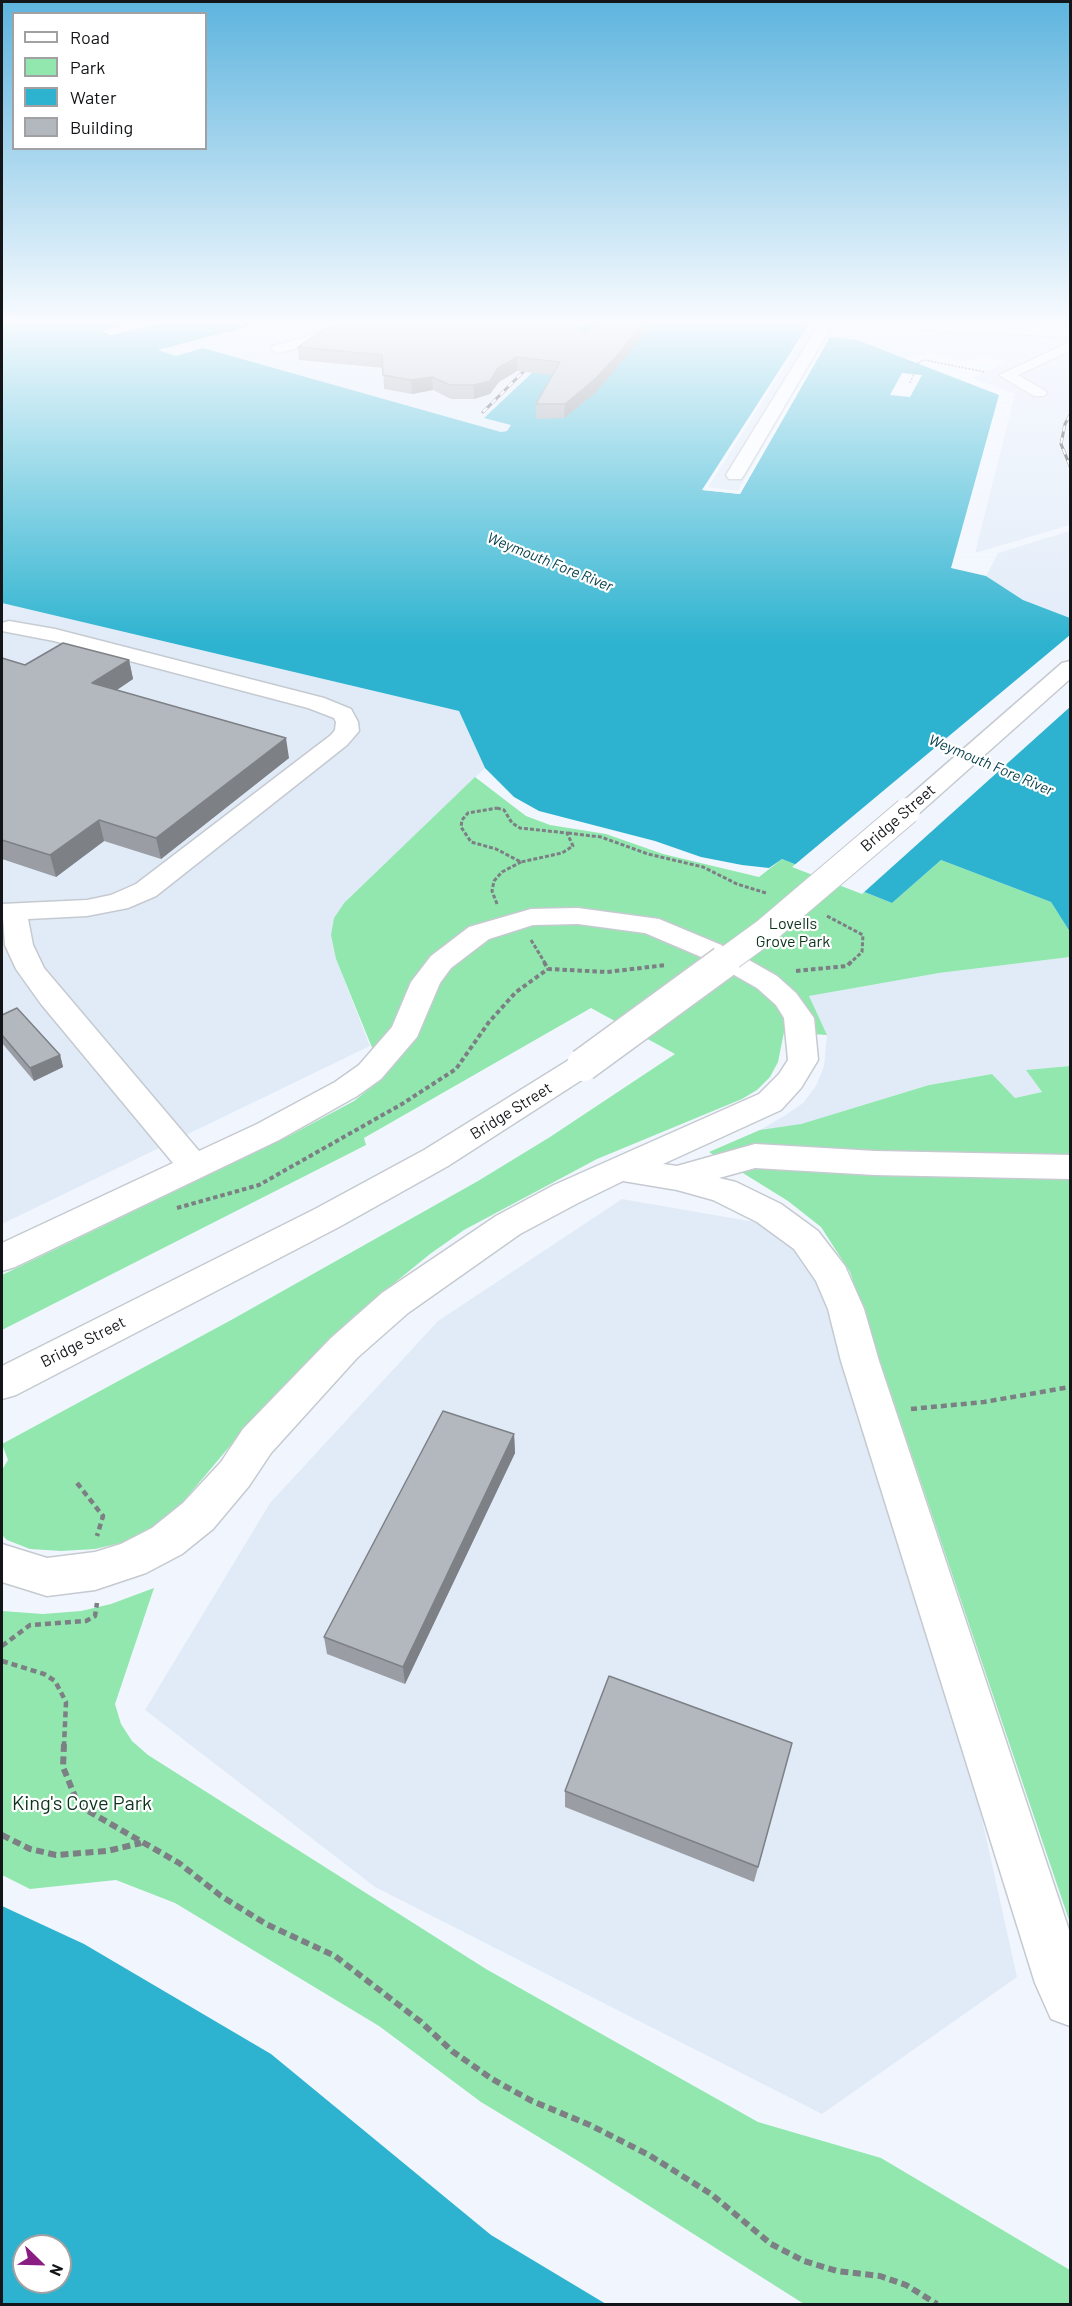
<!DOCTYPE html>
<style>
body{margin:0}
#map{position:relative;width:1072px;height:2306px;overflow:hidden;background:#f1f6fe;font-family:Barlow,sans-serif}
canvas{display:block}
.frame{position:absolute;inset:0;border:3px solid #131518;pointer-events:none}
.legend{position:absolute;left:12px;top:12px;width:195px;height:138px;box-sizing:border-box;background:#fff;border:2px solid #a1a1a3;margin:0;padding:8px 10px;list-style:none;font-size:18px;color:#131518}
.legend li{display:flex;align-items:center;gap:12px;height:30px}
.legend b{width:30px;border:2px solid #a1a1a3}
.north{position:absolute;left:12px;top:2234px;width:60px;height:60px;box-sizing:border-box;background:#fff;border:2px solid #a1a1a3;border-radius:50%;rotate:113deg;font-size:16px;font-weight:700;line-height:24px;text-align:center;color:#131518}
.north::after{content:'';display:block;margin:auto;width:21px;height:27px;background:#891d82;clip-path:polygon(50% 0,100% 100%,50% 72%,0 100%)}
</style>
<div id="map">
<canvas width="1072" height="2306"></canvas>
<div class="frame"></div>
<ul class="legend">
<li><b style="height:8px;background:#fff"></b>Road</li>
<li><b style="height:16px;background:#92e7ae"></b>Park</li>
<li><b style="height:16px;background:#2db3d0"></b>Water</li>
<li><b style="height:16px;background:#b3b8bf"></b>Building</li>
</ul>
<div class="north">N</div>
</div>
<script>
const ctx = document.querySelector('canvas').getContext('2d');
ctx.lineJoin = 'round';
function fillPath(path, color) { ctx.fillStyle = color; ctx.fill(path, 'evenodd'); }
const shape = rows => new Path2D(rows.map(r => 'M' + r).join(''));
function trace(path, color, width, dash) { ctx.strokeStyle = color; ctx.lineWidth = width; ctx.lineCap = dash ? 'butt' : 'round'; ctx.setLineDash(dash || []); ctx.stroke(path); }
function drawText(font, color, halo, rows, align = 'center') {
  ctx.font = font + ' Barlow,sans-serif'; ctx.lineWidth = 4.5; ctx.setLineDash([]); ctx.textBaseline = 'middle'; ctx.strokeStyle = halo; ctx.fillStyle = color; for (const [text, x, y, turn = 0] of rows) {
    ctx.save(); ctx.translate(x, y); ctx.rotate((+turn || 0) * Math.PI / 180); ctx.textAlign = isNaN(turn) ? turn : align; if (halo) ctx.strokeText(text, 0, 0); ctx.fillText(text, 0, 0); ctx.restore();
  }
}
const built = shape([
 [268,321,587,321,485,417,511,425,507,431,501,432,203,348,176,356,157,350],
 [811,321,1070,321,1070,470,1067,468,1070,473,1070,525,975,553,1015,394,972,378,1005,362,982,356,968,362,931,353,903,358,857,340,740,494,702,490],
 [1070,531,1070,618,1023,600,986,576,998,553],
 [2,603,459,711,485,768,344,903,334,918,336,959,370,1046,2,1224],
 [1070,957,1070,1066,1027,1070,1042,1092,1015,1098,992,1074,929,1085,709,1152,760,1130,784,1116,803,1103,816,1086,824,1066,827,1035,808,996,939,973],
 [622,1199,778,1226,823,1279,965,1742,1017,1977,822,2114,375,1887,145,1710,270,1503,438,1321]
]);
const green = shape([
 [475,777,526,816,550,825,606,834,663,854,759,877,782,859,892,903,941,860,1051,902,1070,932,1070,957,939,973,809,996,827,1035,784,1032,778,1062,770,1077,757,1090,742,1099,597,1159,464,1230,430,1254,354,1316,305,1364,261,1409,182,1503,154,1527,125,1542,95,1549,61,1551,30,1549,7,1540,2,1535,2,1470,8,1460,2,1444,233,1319,478,1181,550,1137,675,1054,591,1008,364,1138,366,1145,2,1330,2,1275,287,1137,354,1101,384,1077,336,959,331,935,334,918,344,903],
 [1070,1066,1070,1923,850,1272,821,1227,788,1201,709,1152,760,1130,801,1124,929,1085,992,1074,1015,1098,1042,1092,1026,1070],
 [154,1588,115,1704,121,1724,132,1741,148,1755,486,1969,758,2122,881,2158,1070,2270,1070,2304,804,2304,583,2164,481,2102,379,2026,175,1903,116,1880,30,1889,2,1875,2,1611,43,1614,81,1611,111,1604]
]);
const water = shape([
 [2,321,142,321,103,331,111,335,167,321,268,321,158,350,176,356,203,348,501,432,507,431,511,425,484,418,587,321,811,321,703,490,740,494,830,337,857,340,999,395,951,568,986,576,1023,600,1070,618,1070,932,1051,902,941,860,892,903,782,859,769,868,742,865,701,857,655,841,539,811,514,797,485,768,459,711,2,603],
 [2,1906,84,1944,271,2054,491,2235,606,2304,2,2304],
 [24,2246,60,2246,60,2282,24,2282]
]);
const pier = shape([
 [802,335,805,335,708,487,738,491,826,337,830,337,740,494,702,490],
 [902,373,922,375,910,397,890,395],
 [1070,635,1070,707,862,894,792,867]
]);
const pathFar4 = shape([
 [582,321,605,323],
 [907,373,912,361],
 [910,383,919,362,925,360,985,372]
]);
const pathFar3 = shape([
 [497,808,504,810,512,823,520,828,567,833,573,846,562,853,521,862,496,849,471,842,461,827,462,820,468,813,497,808],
 [568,833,601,837,648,854,703,867,737,884,766,893],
 [497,904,492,891,494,881,502,872,521,862],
 [827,916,863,935,862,952,850,963],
 [531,940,545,963]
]);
const pathFar2 = shape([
 [544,962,548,969,607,972,666,965],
 [796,971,847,966,851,962],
 [177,1208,259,1185,402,1104,456,1069,489,1022,516,992,548,969]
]);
const pathFar1 = shape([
 [911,1409,984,1402,1070,1387],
 [77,1483,103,1516,97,1536],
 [2,1646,30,1625,86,1621,95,1616,97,1603],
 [2,1661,44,1674,55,1681,66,1702,64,1745]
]);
const path = shape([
 [64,1744,63,1767,76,1799,88,1811,179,1863,221,1896,266,1924,335,1956,421,2022,452,2051,492,2079,532,2101,590,2125,649,2155,711,2194,771,2244,804,2261,837,2271,880,2276,906,2285,937,2304],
 [2,1835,30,1849,56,1855,107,1851,141,1843]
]);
const minor = shape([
 [362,321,382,321,380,324,283,352,278,353,271,349,273,346,362,321],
 [821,321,902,321,1070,329,1070,337,832,325,744,475,741,479,729,479,726,475,821,321],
 [1070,342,1070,351,1018,375,1044,390,1047,393,1044,396,1034,396,999,375,1070,342],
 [9,621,55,629,324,698,351,709,358,722,359,731,347,745,156,896,128,908,87,916,28,919,33,945,44,968,199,1151,257,1124,335,1082,359,1065,392,1027,411,982,431,956,469,927,531,909,578,908,659,919,726,947,777,976,796,993,814,1018,818,1060,801,1088,781,1110,663,1164,677,1166,755,1144,875,1151,1070,1155,1070,1179,875,1175,755,1168,719,1178,736,1182,781,1204,818,1231,845,1266,864,1309,879,1361,1070,1933,1070,2026,1051,2019,1035,1983,841,1361,828,1309,816,1281,794,1249,757,1222,713,1200,677,1190,623,1181,578,1203,520,1234,408,1313,357,1358,271,1453,249,1486,213,1529,182,1554,146,1573,95,1590,47,1596,2,1582,2,1544,47,1558,95,1552,121,1544,152,1528,183,1503,221,1462,243,1429,331,1338,382,1293,496,1216,554,1185,759,1094,779,1074,788,1060,784,1018,776,1005,757,988,706,959,645,933,578,924,533,925,489,939,451,968,440,983,417,1037,381,1079,357,1096,279,1140,15,1267,2,1271,2,1243,173,1163,41,1004,16,969,5,945,2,904,87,900,111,895,136,884,331,735,335,730,336,722,334,718,308,708,54,641,2,631,2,623,9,621]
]);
const major = shape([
 [1070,661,1070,679,916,816,907,819,898,816,894,811,898,806,1062,663,1070,661],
 [583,1055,594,1058,598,1065,594,1072,448,1166,339,1227,16,1395,2,1399,2,1366,315,1209,424,1150,572,1058,583,1055]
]);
const rail = shape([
 [483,412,535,360],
 [1070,415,1065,424,1061,444,1070,466]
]);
const majorBridgeFar1 = shape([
 [722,963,766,931,907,811]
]);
const majorBridge = shape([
 [583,1065,724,962]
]);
const wall = shape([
 [604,321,650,321,640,339,614,371,595,393,564,418,536,419,536,404,552,375,517,371,499,382,490,394,474,399,451,399,433,390,412,394,384,389,383,368,299,360,298,347,360,324,586,334],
 [2,658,25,665,129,660,133,679,117,690,289,758,161,859,104,841,56,877,2,859],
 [2,1015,60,1055,63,1067,34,1081,2,1043],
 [514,1434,515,1453,405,1684,327,1654,324,1637],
 [792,1743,754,1882,565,1807,565,1791]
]);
const shadedWall = shape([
 [644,321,650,321,640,339,614,371,595,393,564,418,565,404],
 [517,357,517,371,499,382,490,394,474,399,474,385,498,368],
 [432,377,433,390,412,394,411,380],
 [129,660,133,679,97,703,92,683],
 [286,738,289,758,161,859,156,838],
 [99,820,104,841,56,877,50,855],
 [60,1055,63,1067,34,1081,30,1068],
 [514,1434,515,1453,405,1684,403,1667]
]);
const building = shape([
 [365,321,572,321,586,334,604,321,644,321,641,326,615,358,595,379,565,404,536,404,560,362,517,357,498,368,490,381,474,385,450,385,432,377,411,380,383,375,382,355,298,347,323,330,346,323,360,324,365,321],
 [63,643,129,660,92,683,286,738,156,838,99,820,50,855,2,840,2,658,25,665,63,643],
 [17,1008,60,1055,30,1068,2,1035,2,1015,17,1008],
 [443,1411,514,1434,403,1667,324,1637,443,1411],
 [609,1676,792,1743,758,1867,565,1791,609,1676]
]);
const farWaternames = [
 ["Weymouth Fore River",550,562,22],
 ["Weymouth Fore River",991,765,23]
];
const streetNames = [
 ["Bridge Street",898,818,-41],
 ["Bridge Street",511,1111,-32],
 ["Bridge Street",83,1342,-27]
];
const parkNames = [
 ["Lovells",793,924],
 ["Grove Park",793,942]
];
const nearParknames = [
 ["King's Cove Park",82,1803]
];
fillPath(built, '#e1ebf8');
fillPath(green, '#92e7ae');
fillPath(water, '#2db3d0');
fillPath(pier, '#f1f6fe');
trace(minor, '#c5cad1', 3);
trace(major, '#c5cad1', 3);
trace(pathFar4, '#7c7f84', 1.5, [2, 1.5]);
trace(pathFar3, '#7c7f84', 3, [4, 2]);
trace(pathFar2, '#7c7f84', 4, [4.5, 3]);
trace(pathFar1, '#7c7f84', 4.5, [6, 4]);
trace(path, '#7c7f84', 6, [8, 4.5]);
fillPath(minor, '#fff');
fillPath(major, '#fff');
trace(rail, '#2d2f33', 3);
trace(rail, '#fff', 2, [6]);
trace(majorBridgeFar1, '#c5cad1', 28, []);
trace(majorBridge, '#c5cad1', 35, []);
trace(majorBridgeFar1, '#fff', 26);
trace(majorBridge, '#fff', 32);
fillPath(wall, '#9a9ea4');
fillPath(shadedWall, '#7d8186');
fillPath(building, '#b3b8bf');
trace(building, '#7d8186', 1.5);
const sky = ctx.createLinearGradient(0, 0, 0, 643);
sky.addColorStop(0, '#5db4de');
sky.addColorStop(0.5, '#f9fbff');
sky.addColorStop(1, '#f9fbff00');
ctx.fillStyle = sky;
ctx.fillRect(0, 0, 1072, 643);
drawText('italic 15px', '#05404c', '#fff', farWaternames);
drawText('16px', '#131518', '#fff', streetNames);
drawText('16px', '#0d331d', '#fff', parkNames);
drawText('20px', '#0d331d', '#fff', nearParknames);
</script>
